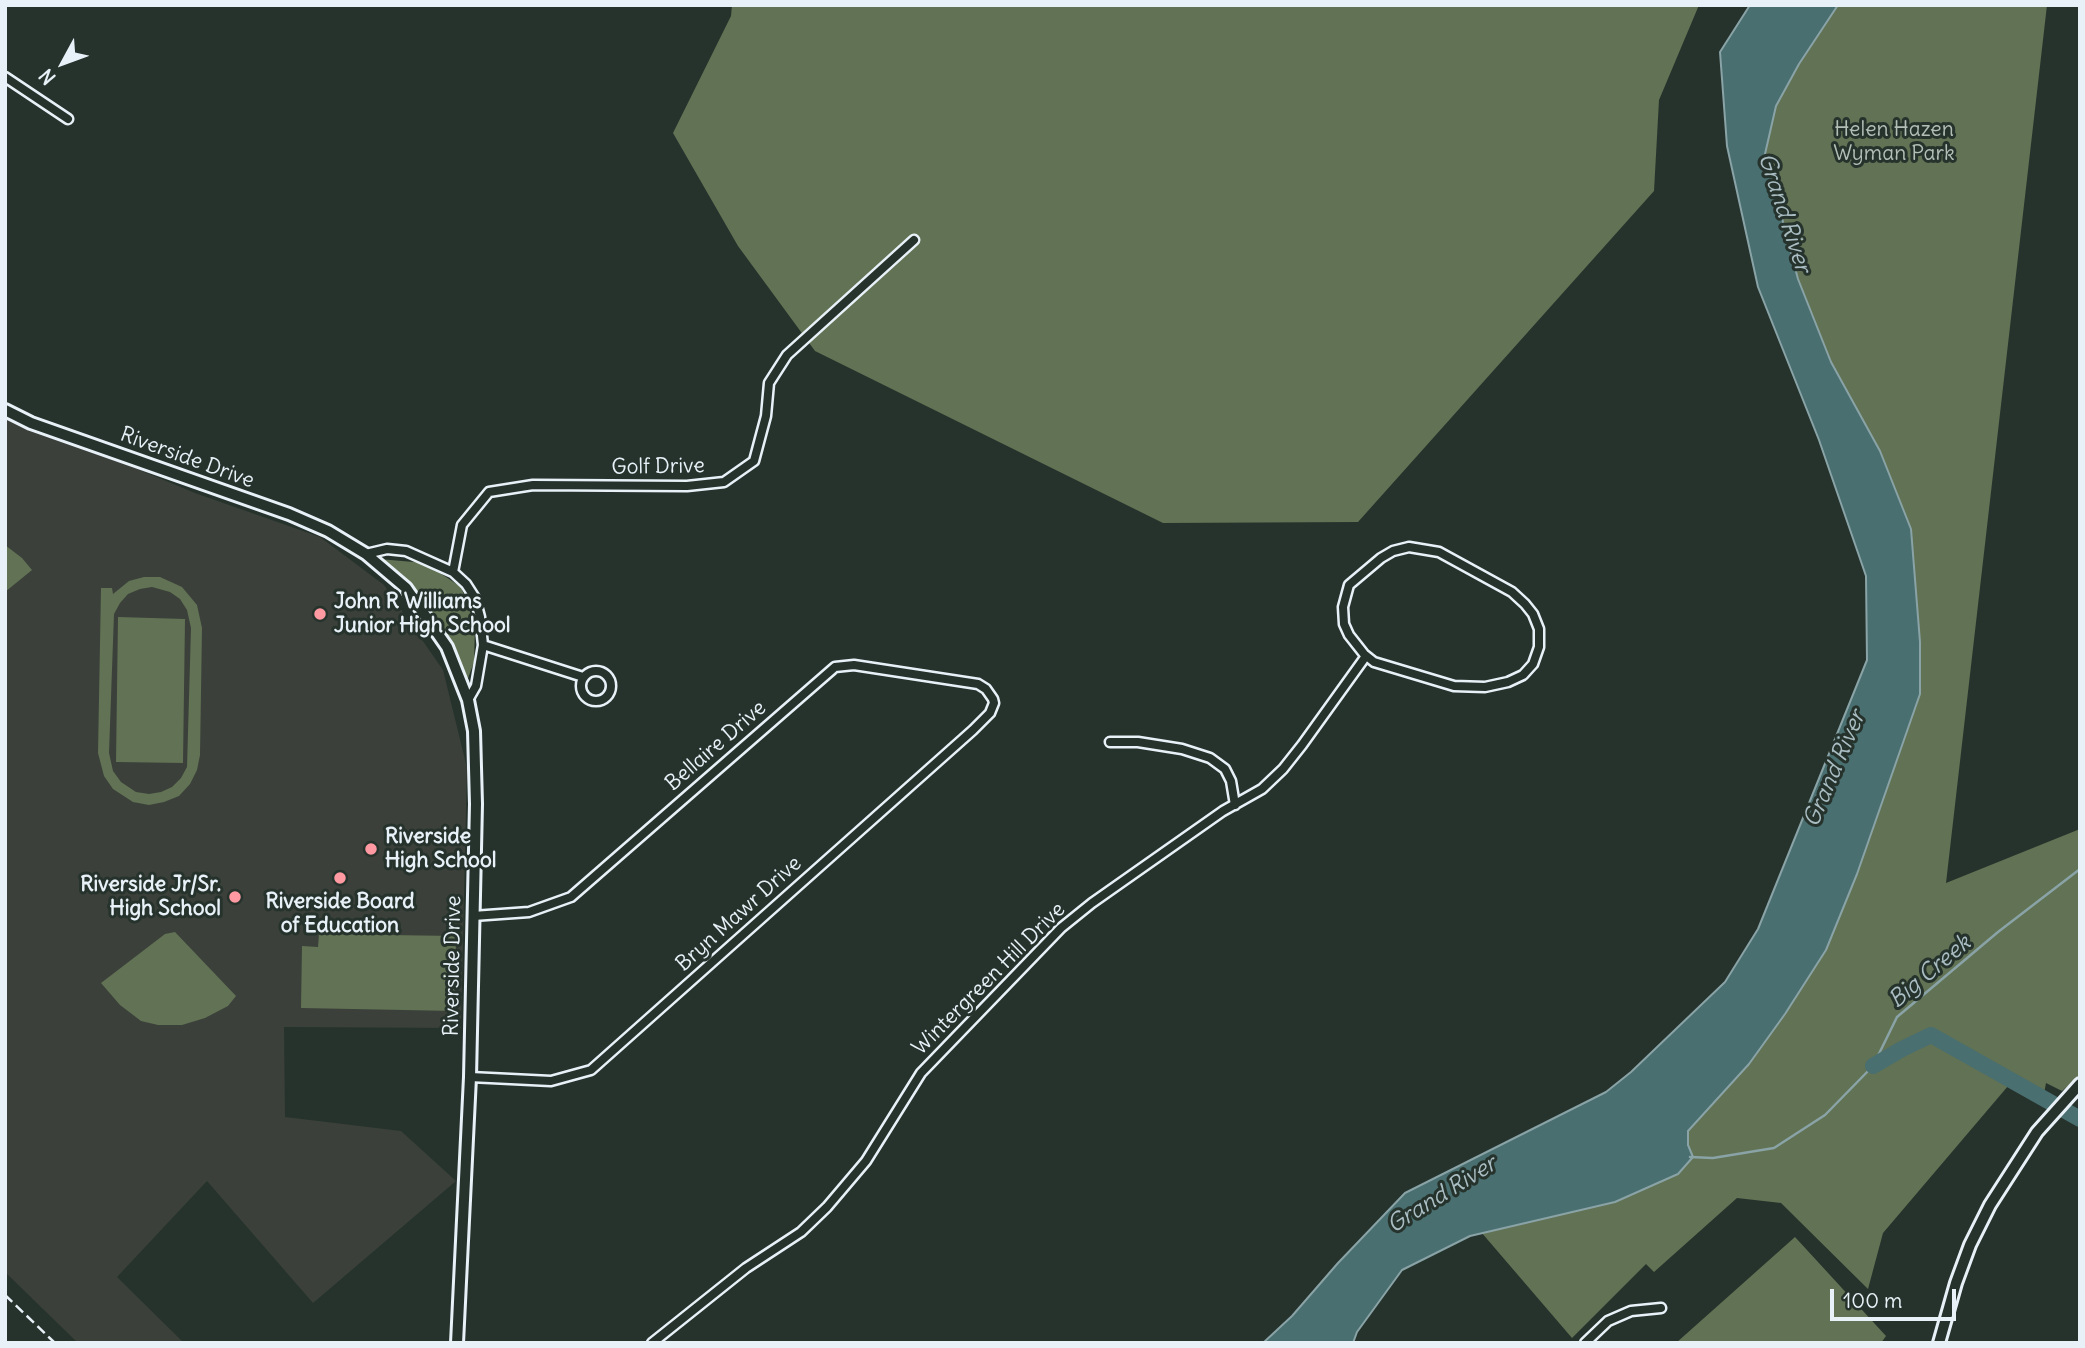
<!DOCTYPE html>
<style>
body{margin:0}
#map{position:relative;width:2085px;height:1348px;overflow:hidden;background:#26332d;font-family:Delius,sans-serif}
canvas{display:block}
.frame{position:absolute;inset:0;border:7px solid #e8f1f8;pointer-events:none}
.north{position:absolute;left:28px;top:28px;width:70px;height:70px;-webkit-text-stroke:5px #26332d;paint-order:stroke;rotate:229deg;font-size:19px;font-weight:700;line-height:28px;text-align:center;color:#e8f1f8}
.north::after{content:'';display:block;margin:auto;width:24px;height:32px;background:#e8f1f8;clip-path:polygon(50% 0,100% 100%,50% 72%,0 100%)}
.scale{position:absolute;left:1830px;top:1289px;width:126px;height:32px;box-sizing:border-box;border:4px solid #e8f1f8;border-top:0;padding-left:9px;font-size:21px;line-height:24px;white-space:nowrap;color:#e8f1f8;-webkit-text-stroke:5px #26332d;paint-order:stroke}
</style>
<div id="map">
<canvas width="2085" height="1348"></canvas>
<div class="frame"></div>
<div class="north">N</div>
<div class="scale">100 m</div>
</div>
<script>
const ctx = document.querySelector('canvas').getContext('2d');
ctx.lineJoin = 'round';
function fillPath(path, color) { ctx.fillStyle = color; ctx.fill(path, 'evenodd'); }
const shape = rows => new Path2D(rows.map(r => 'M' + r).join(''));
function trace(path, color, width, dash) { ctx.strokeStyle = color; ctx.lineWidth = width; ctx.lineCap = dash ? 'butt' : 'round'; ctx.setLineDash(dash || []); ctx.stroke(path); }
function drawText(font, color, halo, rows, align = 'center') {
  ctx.font = font + ' Delius,sans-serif'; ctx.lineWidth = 6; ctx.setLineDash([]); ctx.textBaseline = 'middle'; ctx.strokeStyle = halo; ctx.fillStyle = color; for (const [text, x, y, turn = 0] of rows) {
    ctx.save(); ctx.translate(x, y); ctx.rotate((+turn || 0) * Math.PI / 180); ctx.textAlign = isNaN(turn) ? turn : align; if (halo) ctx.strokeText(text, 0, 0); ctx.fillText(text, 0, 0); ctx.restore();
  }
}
const built = shape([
 [5,414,195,493,320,537,384,585,443,670,467,768,461,1028,284,1027,285,1117,401,1131,456,1181,313,1303,207,1181,117,1277,184,1343,78,1343,5,1272]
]);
const green = shape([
 [732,5,1699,5,1659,100,1654,191,1358,522,1163,523,815,351,738,246,673,133,731,16],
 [1798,5,2047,5,1946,883,2080,829,2080,1075,2062,1091,2046,1083,2044,1094,2014,1079,1883,1233,1868,1289,1781,1203,1737,1198,1654,1272,1646,1264,1572,1338,1463,1211,1746,1006,1896,637,1760,169],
 [5,545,22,558,32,570,5,592],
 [379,559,425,563,461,587,475,625,474,662,467,681,431,612],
 [144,577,160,577,182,587,197,605,202,628,200,755,197,770,190,784,179,796,164,802,149,805,133,802,113,789,104,776,98,753,101,588,112,588,113,594,129,581],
 [152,587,170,592,180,599,187,610,191,628,187,767,181,778,172,787,161,792,149,794,136,792,121,782,113,771,109,753,114,614,120,603,128,594,140,589],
 [118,617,185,619,183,763,116,762],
 [175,932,236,996,228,1006,205,1018,182,1025,158,1025,141,1021,120,1005,101,983,165,934],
 [319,934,456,936,455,1011,301,1008,302,946,318,947],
 [1795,1237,1886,1336,1881,1343,1676,1343]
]);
const water = shape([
 [1750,5,1838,5,1799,64,1776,106,1765,154,1798,279,1831,362,1880,451,1911,529,1920,642,1920,694,1857,874,1826,950,1785,1014,1749,1064,1688,1131,1688,1145,1693,1157,1678,1174,1615,1202,1470,1236,1402,1270,1357,1332,1353,1343,1263,1343,1292,1316,1338,1263,1405,1193,1606,1092,1631,1072,1725,982,1758,929,1867,660,1866,576,1819,440,1758,287,1727,146,1720,52,1750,5]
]);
const stream = shape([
 [1690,1157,1713,1158,1774,1148,1825,1115,1873,1066,1897,1017,1998,932,2080,869]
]);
const river = shape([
 [1873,1066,1902,1049,1931,1035,2080,1119]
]);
const street = shape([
 [5,77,68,119],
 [1409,547,1439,552,1512,592,1525,604,1533,614,1539,629,1539,647,1533,664,1523,675,1508,682,1485,687,1454,686,1374,662,1364,654,1349,635,1344,624,1343,607,1349,585,1381,558,1393,551,1409,547],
 [366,554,387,549,406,551,453,572,466,584,475,598,480,617,483,645,476,686,468,700],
 [453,572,462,525,489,492,533,485,687,486,724,482,754,461,766,416,769,383,787,355,914,240],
 [483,645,583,677],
 '581 686a15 15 0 1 1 30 0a15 15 0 1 1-30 0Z',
 [1110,742,1138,742,1182,749,1210,758,1225,769,1231,781,1235,805],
 [470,1077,551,1081,591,1070,973,730,990,713,994,703,993,699,986,689,978,684,854,665,835,667,571,897,529,912,473,916],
 [652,1343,746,1268,801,1232,827,1207,866,1161,921,1073,1061,928,1092,903,1223,811,1262,789,1283,769,1302,745,1366,656],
 [1585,1343,1608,1321,1631,1311,1661,1308]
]);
const secondary = shape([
 [5,410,31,423,289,514,328,531,366,554,406,588,447,647,468,700,474,731,476,804,470,1077,457,1343],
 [1939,1343,1956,1283,1970,1245,1990,1205,2037,1132,2080,1084]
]);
const rail = shape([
 [5,1295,55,1343]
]);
const markers = [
 [320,614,7,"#ff9aa2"],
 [371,849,7,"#ff9aa2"],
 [340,878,7,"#ff9aa2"],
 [235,897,7,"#ff9aa2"]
];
const parkNames = [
 ["Helen Hazen",1894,130],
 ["Wyman Park",1894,154]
];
const streetNames = [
 ["Riverside Drive",187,458,20],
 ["Golf Drive",658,467,-1],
 ["Bellaire Drive",716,746,-41],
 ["Bryn Mawr Drive",739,914,-42],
 ["Riverside Drive",453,966,-89],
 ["Wintergreen Hill Drive",989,979,-45]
];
const poiNames = [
 ["John R Williams",334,602],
 ["Junior High School",334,626],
 ["Riverside",385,837],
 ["High School",385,861],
 ["Riverside Jr/Sr.",221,885,"right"],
 ["High School",221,909,"right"],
 ["Riverside Board",340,902,"center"],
 ["of Education",340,926,"center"]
];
const waterNames = [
 ["Grand River",1784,213,72],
 ["Grand River",1835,769,-67],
 ["Big Creek",1930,972,-40],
 ["Grand River",1442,1195,-32]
];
fillPath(built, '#3b403a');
fillPath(green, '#627254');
fillPath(water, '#4a6f70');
trace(water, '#89a3a6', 2);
trace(stream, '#89a3a6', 2.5);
trace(river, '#4a6f70', 16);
trace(street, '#e8f1f8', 13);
trace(secondary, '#e8f1f8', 16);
trace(street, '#26332d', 8);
trace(secondary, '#26332d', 10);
trace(rail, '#e8f1f8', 2.5, [10, 5]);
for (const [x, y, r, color] of markers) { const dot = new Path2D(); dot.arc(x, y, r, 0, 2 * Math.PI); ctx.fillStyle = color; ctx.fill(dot); trace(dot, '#26332d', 2.5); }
drawText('21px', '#b2beb6', '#26332d', parkNames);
drawText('21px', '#e8f1f8', '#26332d', streetNames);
drawText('bold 21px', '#e8f1f8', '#26332d', poiNames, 'left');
drawText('italic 23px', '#a9bdc2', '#26332d', waterNames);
</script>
